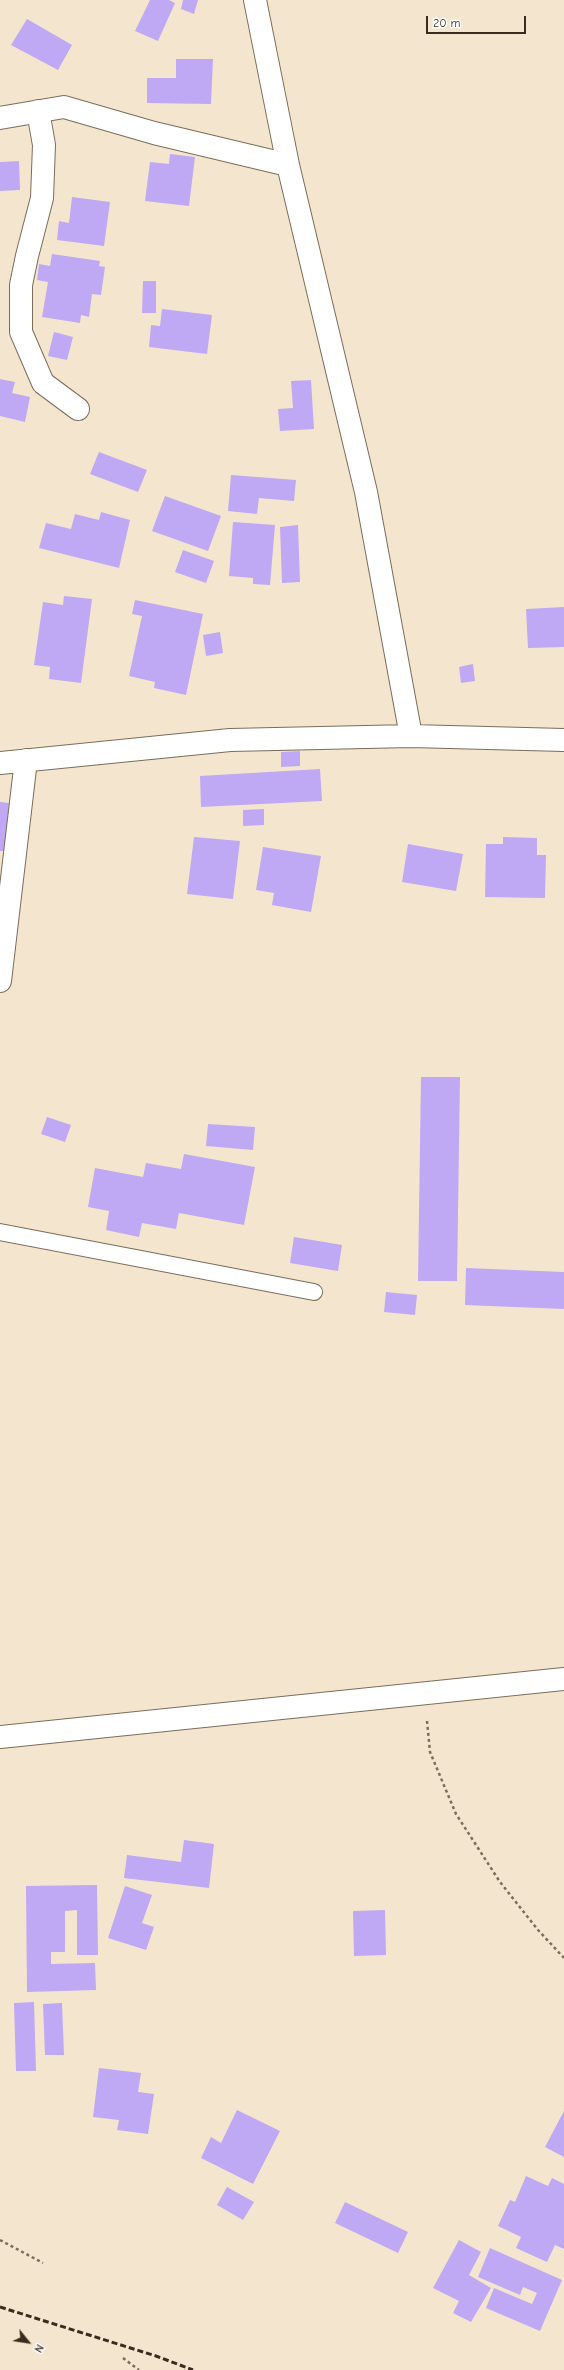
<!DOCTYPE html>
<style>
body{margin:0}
#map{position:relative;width:564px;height:2370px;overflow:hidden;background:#f4e6ce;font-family:"Comic Neue",sans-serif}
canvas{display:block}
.north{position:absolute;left:8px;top:2322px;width:40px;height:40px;-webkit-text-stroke:3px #fff;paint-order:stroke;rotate:120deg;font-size:11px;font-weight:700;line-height:16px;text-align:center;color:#3b2a1e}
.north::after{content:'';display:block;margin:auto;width:14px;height:18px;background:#3b2a1e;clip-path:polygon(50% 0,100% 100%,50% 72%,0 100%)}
.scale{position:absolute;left:426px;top:16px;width:100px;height:18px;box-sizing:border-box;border:2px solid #3b2a1e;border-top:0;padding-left:5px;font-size:12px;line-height:14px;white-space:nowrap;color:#3b2a1e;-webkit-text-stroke:3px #fff;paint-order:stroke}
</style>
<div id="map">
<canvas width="564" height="2370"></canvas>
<div class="north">N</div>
<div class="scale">20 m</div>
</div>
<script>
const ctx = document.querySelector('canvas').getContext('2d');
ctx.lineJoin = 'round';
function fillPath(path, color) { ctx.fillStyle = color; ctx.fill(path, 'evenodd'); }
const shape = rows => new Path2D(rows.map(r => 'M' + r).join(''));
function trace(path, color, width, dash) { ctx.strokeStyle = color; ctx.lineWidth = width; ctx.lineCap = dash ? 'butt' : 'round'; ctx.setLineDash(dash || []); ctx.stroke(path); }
const building = shape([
 [150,0,169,0,175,3,158,41,135,31],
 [183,0,198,0,194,14,181,9],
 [27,19,72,45,58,70,11,45],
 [176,59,213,59,211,104,147,103,147,78,176,78],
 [170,154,195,157,189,206,145,201,150,162,169,164],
 [19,161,20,190,0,191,0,162],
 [72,197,110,202,104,246,57,240,59,221,69,223],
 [52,254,100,261,99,266,105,267,101,295,92,294,89,317,81,315,80,323,42,317,48,282,37,280,39,264,50,266],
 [143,281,156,281,156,313,142,313],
 [162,309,212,315,207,354,149,347,151,325,160,326],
 [54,332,73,337,67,360,48,356],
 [0,379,15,382,12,393,30,397,25,422,0,416],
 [311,380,314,429,280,431,278,409,293,408,291,381],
 [99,452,147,470,138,492,90,474],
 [231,475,296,480,294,501,259,498,257,514,228,511],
 [165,496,221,516,208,551,152,531],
 [101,512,130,520,119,568,39,548,46,523,71,529,75,514,99,520],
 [233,522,275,525,270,585,253,584,253,578,229,576],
 [298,525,300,582,282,583,280,527],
 [183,550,214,561,206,583,175,572],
 [64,596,92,599,81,683,49,679,50,667,34,665,43,602,63,605],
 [135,600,203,614,186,695,154,688,155,682,129,676,142,616,132,614],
 [564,607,564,647,528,648,526,609],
 [220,632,223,653,206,656,203,635],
 [473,664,475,681,461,683,459,667],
 [300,751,300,766,281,767,281,752],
 [320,769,322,801,201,807,200,776],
 [0,802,9,803,4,851,0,851],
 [264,809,264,825,243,826,243,810],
 [194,837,240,841,233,899,187,894],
 [503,837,537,838,537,855,546,855,545,898,485,897,486,844,503,844],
 [408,844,463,854,456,891,402,882],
 [263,847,321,856,311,912,272,905,274,893,256,890],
 [421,1077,460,1077,457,1281,418,1281],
 [47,1117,71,1125,65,1142,41,1134],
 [208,1124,255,1127,253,1150,206,1146],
 [184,1154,255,1167,244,1225,179,1213,176,1229,142,1223,139,1237,106,1230,109,1211,88,1207,95,1168,143,1177,146,1163,181,1169],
 [294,1237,342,1245,338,1271,290,1263],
 [466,1268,564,1272,564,1309,465,1305],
 [386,1292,417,1295,415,1315,384,1312],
 [184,1840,214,1844,209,1888,124,1878,127,1855,181,1862],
 [97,1885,98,1955,77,1955,77,1910,65,1911,65,1952,51,1952,51,1964,95,1963,96,1990,27,1992,26,1886],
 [125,1886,152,1895,142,1923,154,1927,146,1950,108,1938],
 [385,1910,386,1955,354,1956,353,1911],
 [34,2002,36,2071,16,2071,14,2003],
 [62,2003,64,2055,45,2055,43,2004],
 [99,2068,141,2073,138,2092,154,2094,148,2134,117,2130,119,2120,93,2117],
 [237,2110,280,2131,253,2184,201,2158,211,2137,221,2143],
 [564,2111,564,2157,545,2147],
 [526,2176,548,2186,552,2178,564,2184,564,2249,555,2245,547,2262,516,2248,521,2237,498,2226,510,2200,515,2202],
 [227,2187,254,2202,243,2220,217,2205],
 [345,2202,408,2232,398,2253,335,2223],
 [459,2240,481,2252,469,2275,491,2288,471,2322,453,2313,459,2301,433,2288],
 [490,2248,562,2280,540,2331,486,2308,494,2288,532,2304,537,2293,523,2287,520,2295,478,2277]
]);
const path = shape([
 [427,1721,430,1752,456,1814,500,1882,538,1930,564,1958],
 [0,2240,43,2263],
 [123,2358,139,2370]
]);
const service = shape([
 [0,1232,314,1292]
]);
const minor = shape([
 [255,0,288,165,366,492,411,736],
 [38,111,44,145,42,198,27,256,21,285,21,332,43,383,78,409],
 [0,118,64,107,154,133,288,165],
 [0,763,230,740,411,736,564,740],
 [0,981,26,760]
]);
const tertiary = shape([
 [0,1737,564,1679]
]);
const rail = shape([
 [0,2307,156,2356,193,2370]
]);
fillPath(building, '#bfa8f4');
trace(service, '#7c6c5c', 18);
trace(minor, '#7c6c5c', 24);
trace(tertiary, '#7c6c5c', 24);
trace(path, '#7c6c5c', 2.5, [3, 3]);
trace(service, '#fff', 16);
trace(minor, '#fff', 22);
trace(tertiary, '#fff', 22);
trace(rail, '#3b2a1e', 3, [6, 3]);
</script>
